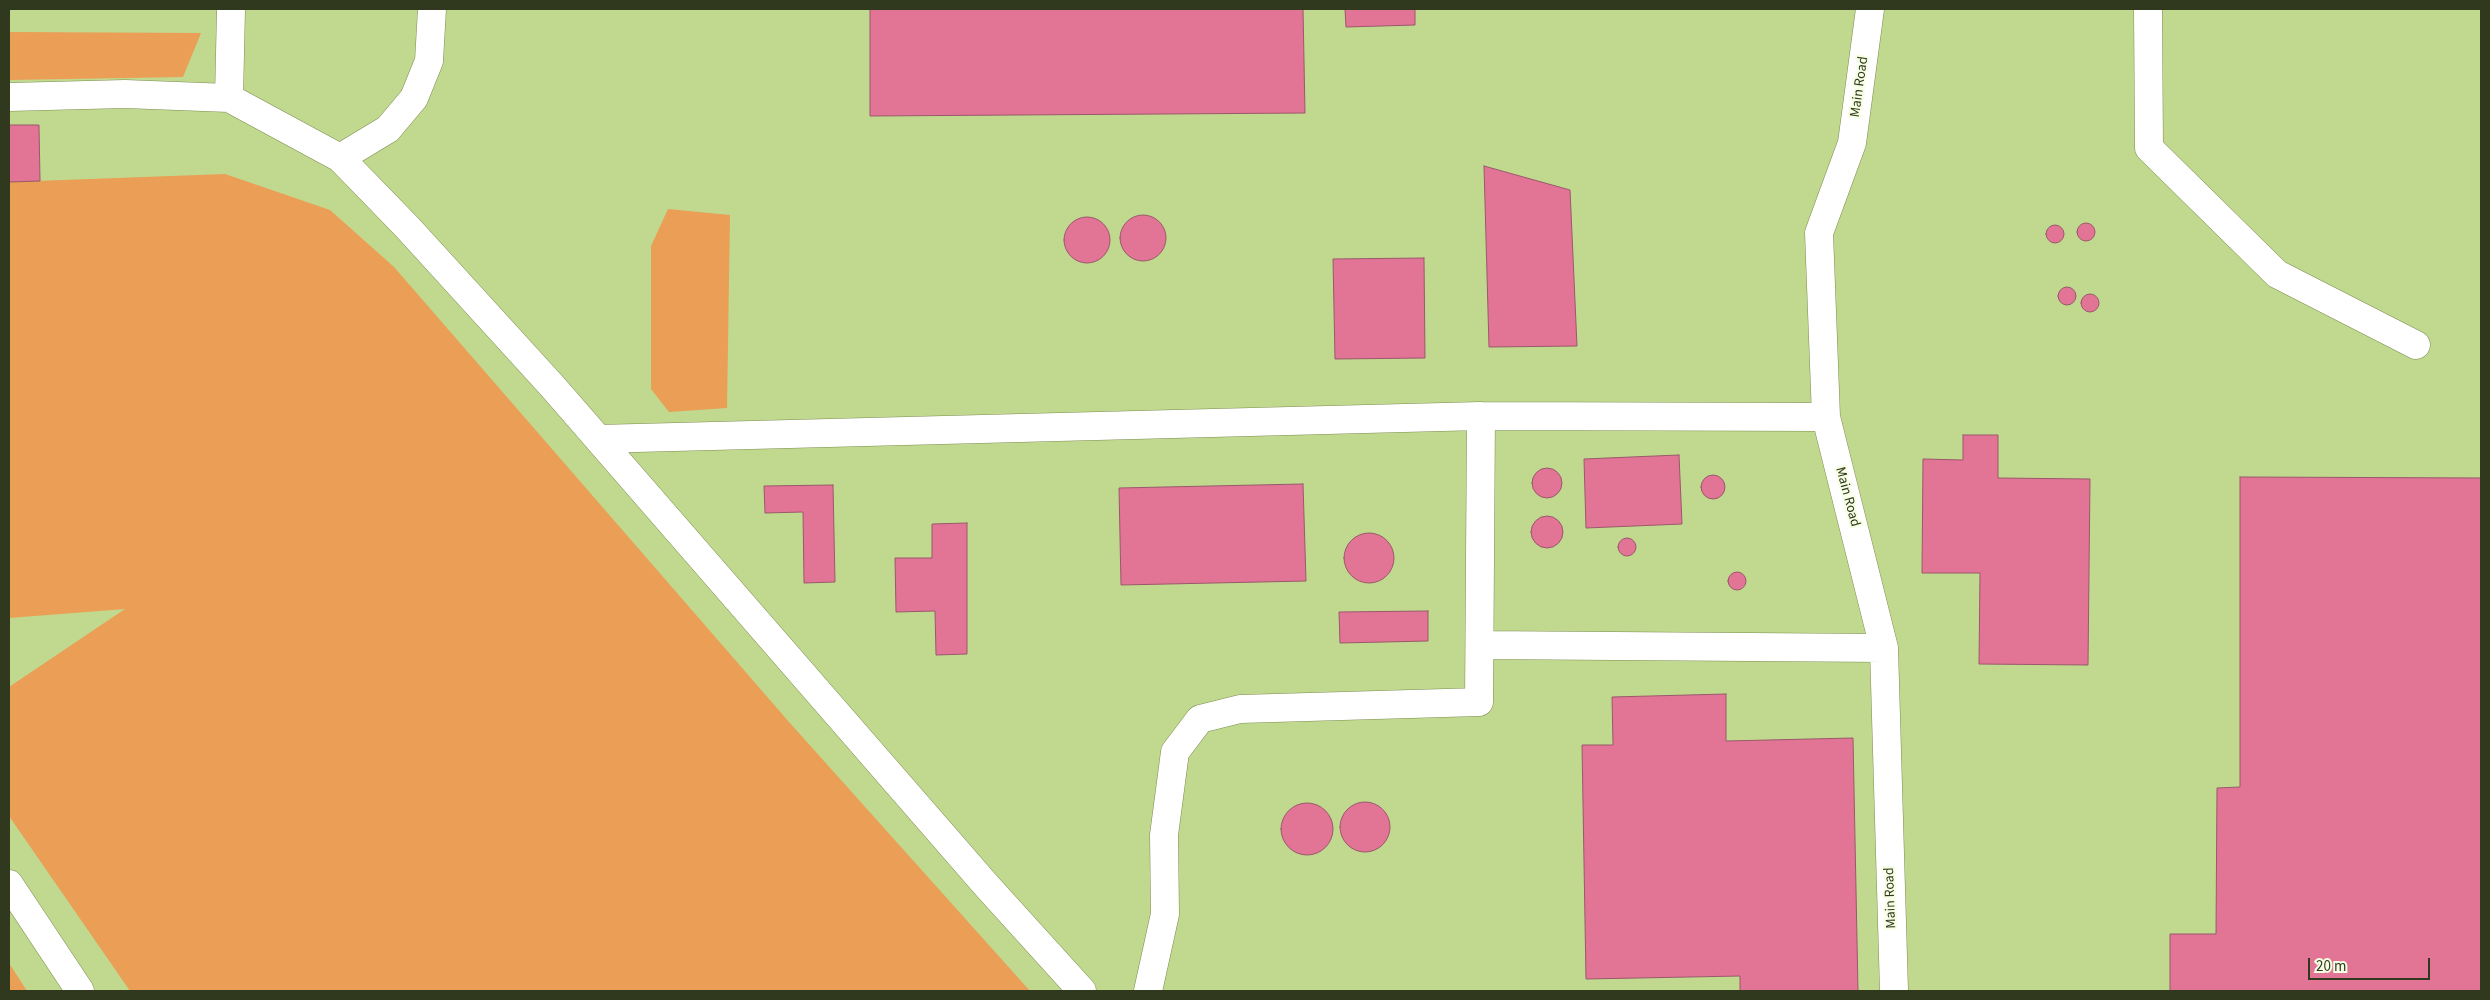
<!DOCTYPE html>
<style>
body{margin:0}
#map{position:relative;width:2490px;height:1000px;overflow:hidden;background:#cee3a1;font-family:"Source Sans 3",sans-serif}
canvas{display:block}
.frame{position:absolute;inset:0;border:10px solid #30381e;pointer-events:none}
.scale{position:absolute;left:2308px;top:958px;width:122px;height:22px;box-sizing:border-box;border:2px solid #30381e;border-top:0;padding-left:6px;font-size:15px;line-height:18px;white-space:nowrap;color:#30381e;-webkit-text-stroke:4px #f6fee4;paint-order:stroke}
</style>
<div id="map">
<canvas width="2490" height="1000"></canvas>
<div class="frame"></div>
<div class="scale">20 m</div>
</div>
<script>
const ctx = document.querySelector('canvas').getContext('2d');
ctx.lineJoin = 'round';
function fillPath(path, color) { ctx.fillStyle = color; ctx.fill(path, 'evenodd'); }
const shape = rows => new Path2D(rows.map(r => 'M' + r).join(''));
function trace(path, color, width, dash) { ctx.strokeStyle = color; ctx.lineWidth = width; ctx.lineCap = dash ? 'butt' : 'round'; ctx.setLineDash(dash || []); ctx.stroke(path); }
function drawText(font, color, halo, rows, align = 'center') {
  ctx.font = font + ' "Source Sans 3",sans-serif'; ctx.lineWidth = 4.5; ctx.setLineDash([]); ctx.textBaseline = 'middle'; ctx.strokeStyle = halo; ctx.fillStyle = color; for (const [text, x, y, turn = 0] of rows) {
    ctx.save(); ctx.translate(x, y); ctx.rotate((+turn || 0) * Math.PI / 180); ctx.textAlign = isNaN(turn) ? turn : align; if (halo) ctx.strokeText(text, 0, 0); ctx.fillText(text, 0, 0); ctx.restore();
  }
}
const built = shape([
 [9,9,2481,9,2481,991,9,991]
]);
const green = shape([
 [9,32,201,33,183,77,9,80],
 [225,174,330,210,394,267,789,722,1030,991,130,991,9,816,9,687,125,609,9,618,9,182],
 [668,209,730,215,727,408,669,412,651,389,651,246],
 [9,963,27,991,9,991]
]);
const building = shape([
 [870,9,1303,9,1305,113,870,116,870,9],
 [1345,9,1415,9,1415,25,1346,27,1345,9],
 [9,125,39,125,40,181,9,182,9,125],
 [1484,166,1570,190,1577,346,1489,347,1484,166],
 '1120 238a23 23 0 1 1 46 0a23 23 0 1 1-46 0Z',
 '1064 240a23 23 0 1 1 46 0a23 23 0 1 1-46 0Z',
 '2077 232a9 9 0 1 1 18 0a9 9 0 1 1-18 0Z',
 '2046 234a9 9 0 1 1 18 0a9 9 0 1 1-18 0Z',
 [1424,258,1425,358,1335,359,1333,259,1424,258],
 '2058 296a9 9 0 1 1 18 0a9 9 0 1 1-18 0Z',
 '2081 303a9 9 0 1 1 18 0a9 9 0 1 1-18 0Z',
 [1963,435,1998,435,1998,478,2090,479,2088,665,1979,664,1980,573,1922,573,1923,459,1963,460,1963,435],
 [1679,455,1682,524,1586,528,1584,459,1679,455],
 '1532 483a15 15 0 1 1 30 0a15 15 0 1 1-30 0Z',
 '1701 487a12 12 0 1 1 24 0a12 12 0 1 1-24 0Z',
 [2240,477,2481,478,2481,991,2170,991,2170,934,2216,934,2217,788,2240,787,2240,477],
 [1303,484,1306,581,1121,585,1119,488,1303,484],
 [833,485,835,582,804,583,803,512,765,513,764,486,833,485],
 '1531 532a16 16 0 1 1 32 0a16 16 0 1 1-32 0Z',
 [967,523,967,654,936,655,935,611,896,612,895,558,932,558,932,524,967,523],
 '1344 558a25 25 0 1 1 50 0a25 25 0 1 1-50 0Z',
 '1618 547a9 9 0 1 1 18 0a9 9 0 1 1-18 0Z',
 '1728 581a9 9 0 1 1 18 0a9 9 0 1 1-18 0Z',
 [1428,611,1428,641,1340,643,1339,612,1428,611],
 [1726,694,1726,741,1853,738,1858,991,1740,991,1740,976,1586,979,1582,745,1613,745,1612,697,1726,694],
 '1340 827a25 25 0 1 1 50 0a25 25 0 1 1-50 0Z',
 '1281 829a26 26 0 1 1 52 0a26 26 0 1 1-52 0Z'
]);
const minor = shape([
 [1870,9,1852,143,1819,233,1826,417,1884,648,1894,991],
 [2148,9,2149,148,2277,274,2416,345],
 [9,97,125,94,229,98,340,158,408,228,553,387,986,885,1082,991],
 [229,98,231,9],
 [340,158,388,129,414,98,429,61,432,9],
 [598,439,1481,416],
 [1480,645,1884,648],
 [9,884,80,991],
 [1148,991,1165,914,1164,835,1175,752,1200,719,1240,709,1479,702,1481,416,1826,417]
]);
const streetNames = [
 ["Main Road",1860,87,-82],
 ["Main Road",1847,497,75],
 ["Main Road",1891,898,-92]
];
fillPath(built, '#c1d88f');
fillPath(green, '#ea9e56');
fillPath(building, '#e27495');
trace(building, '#9a596b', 1);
trace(minor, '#7c8e50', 29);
trace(minor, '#fff', 28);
drawText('14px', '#30381e', '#f6fee4', streetNames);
</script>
